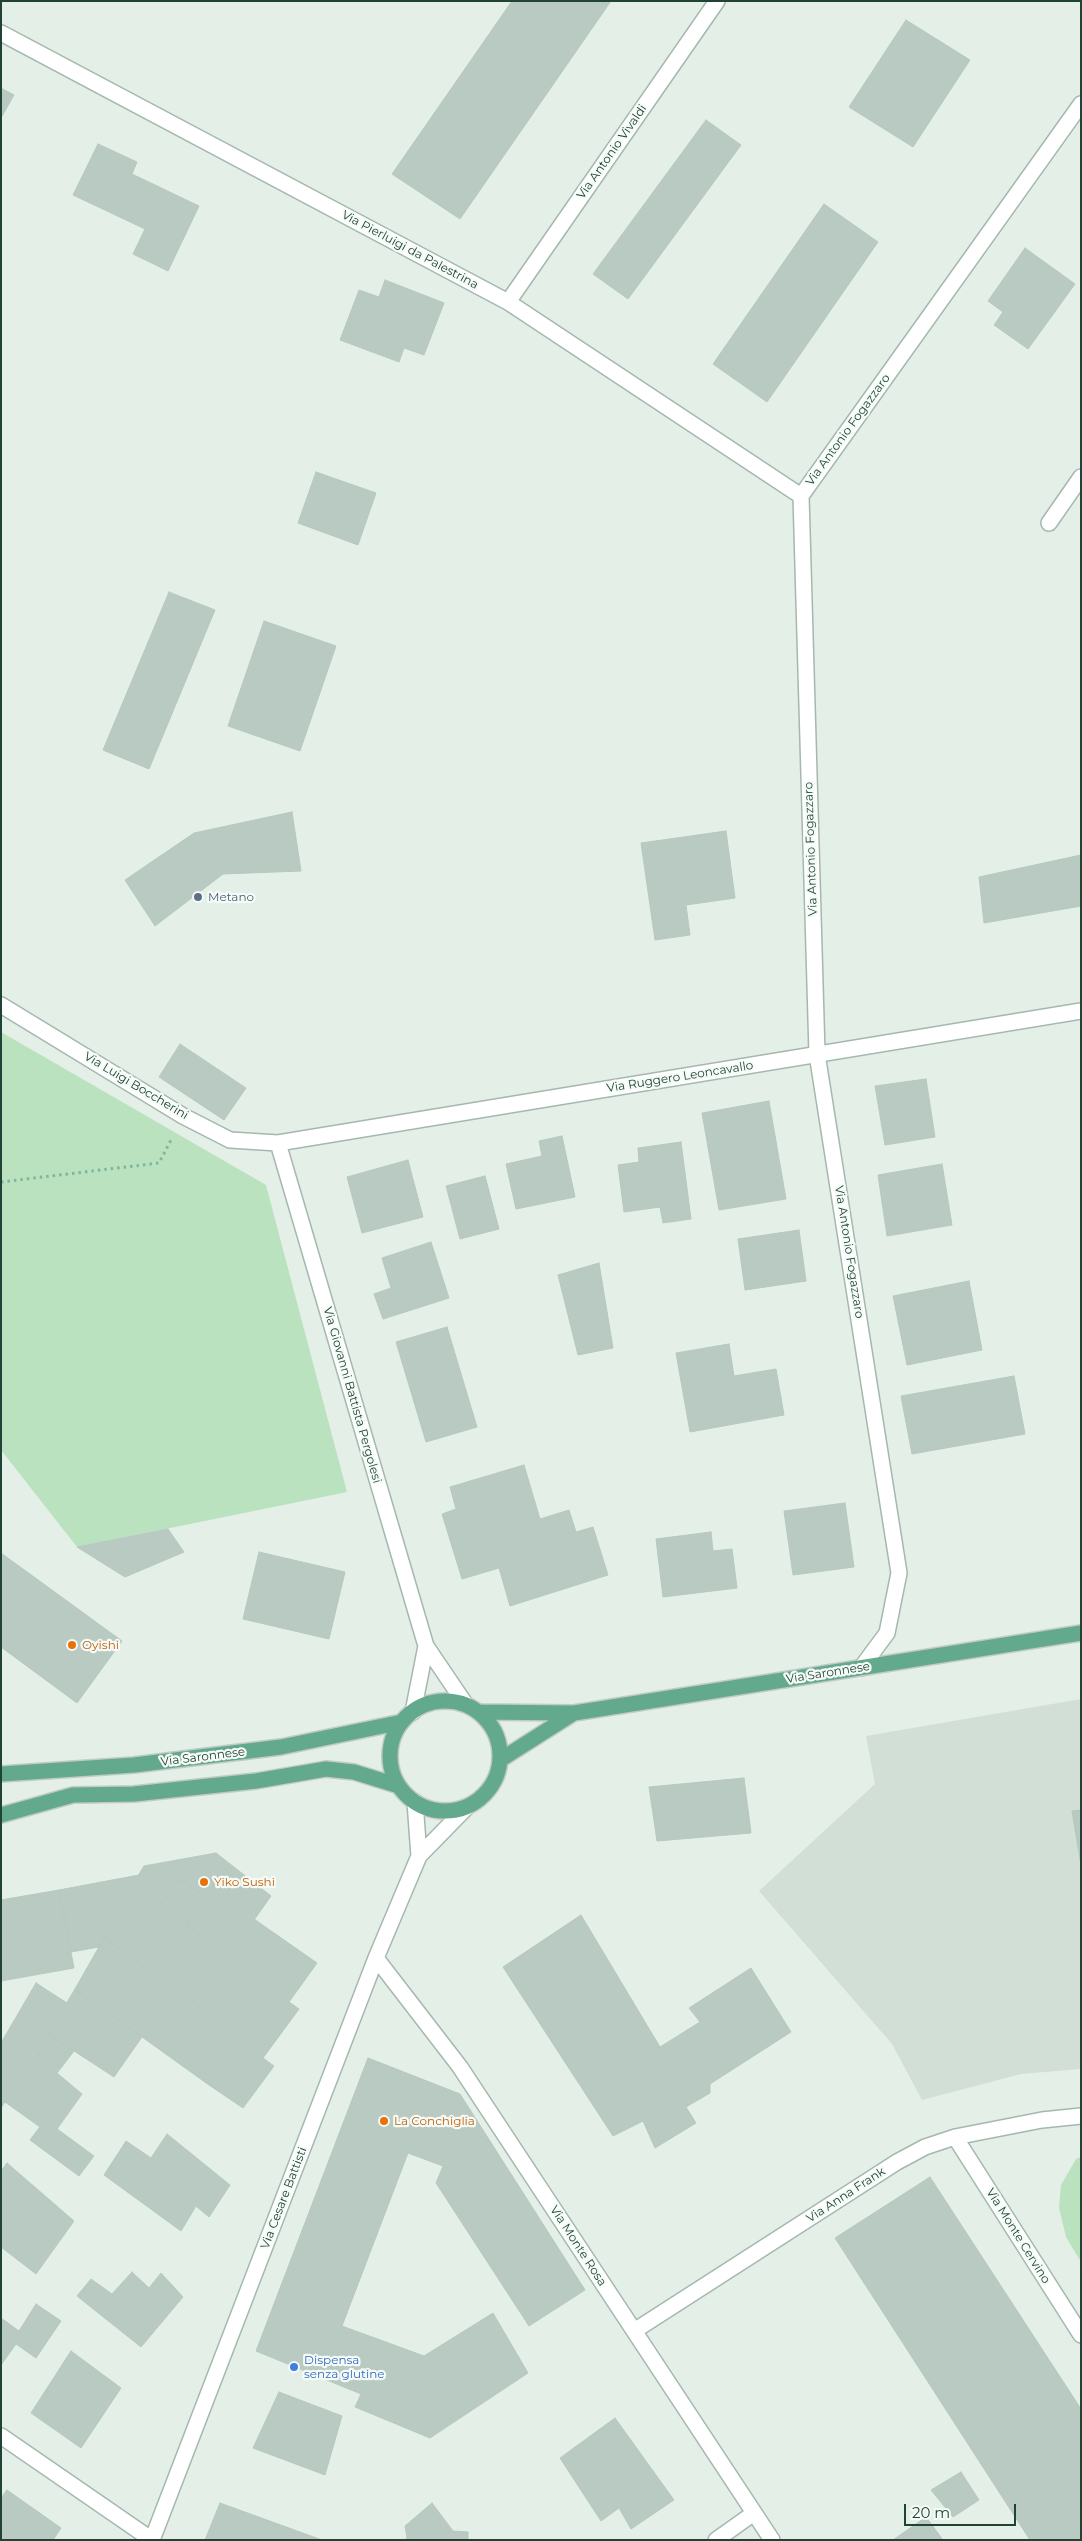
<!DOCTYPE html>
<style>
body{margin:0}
#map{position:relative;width:1082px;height:2541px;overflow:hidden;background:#e4efe8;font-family:Montserrat,sans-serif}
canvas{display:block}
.frame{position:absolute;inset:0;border:2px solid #204335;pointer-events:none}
.scale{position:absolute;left:904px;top:2504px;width:112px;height:22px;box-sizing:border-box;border:2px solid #204335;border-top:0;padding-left:6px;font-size:15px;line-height:18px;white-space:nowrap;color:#204335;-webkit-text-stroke:4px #f5fbf7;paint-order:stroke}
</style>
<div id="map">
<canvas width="1082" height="2541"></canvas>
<div class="frame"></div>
<div class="scale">20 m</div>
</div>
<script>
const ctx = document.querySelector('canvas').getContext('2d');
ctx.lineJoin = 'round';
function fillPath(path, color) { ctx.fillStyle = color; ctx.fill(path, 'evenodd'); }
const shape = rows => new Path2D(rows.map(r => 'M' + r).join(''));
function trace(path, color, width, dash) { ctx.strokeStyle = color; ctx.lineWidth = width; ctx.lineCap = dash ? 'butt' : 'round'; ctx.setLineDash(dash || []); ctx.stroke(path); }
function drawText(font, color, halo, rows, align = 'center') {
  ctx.font = font + ' Montserrat,sans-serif'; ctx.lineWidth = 4.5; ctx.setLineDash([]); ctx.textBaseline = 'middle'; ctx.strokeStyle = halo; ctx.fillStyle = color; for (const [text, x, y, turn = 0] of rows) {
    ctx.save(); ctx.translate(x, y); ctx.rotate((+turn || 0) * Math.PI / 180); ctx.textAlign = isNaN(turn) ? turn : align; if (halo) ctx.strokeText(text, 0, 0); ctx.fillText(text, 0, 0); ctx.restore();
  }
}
const built = shape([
 [1081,1699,1081,2069,1021,2074,922,2100,892,2044,759,1891,875,1784,866,1736]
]);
const green = shape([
 [1,1032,266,1185,347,1492,77,1547,1,1450],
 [1081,2157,1081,2262,1066,2237,1059,2208,1061,2185,1076,2159]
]);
const building = shape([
 [512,1,611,1,460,219,392,174,512,1],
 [906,20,970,60,913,147,849,107,906,20],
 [1,88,14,95,1,118,1,88],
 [706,120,741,145,628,299,593,274,706,120],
 [98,144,137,162,132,174,199,206,168,271,133,254,145,229,73,195,98,144],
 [824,204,878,242,767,402,713,364,824,204],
 [1025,248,1075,284,1028,349,994,325,1003,312,988,301,1025,248],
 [385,280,444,303,424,355,404,348,399,362,340,340,359,290,379,297,385,280],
 [316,472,376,493,358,545,298,523,316,472],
 [169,592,215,610,149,769,103,750,169,592],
 [264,621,336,646,300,751,228,726,264,621],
 [292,812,301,871,223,874,155,926,125,880,194,833,292,812],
 [726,831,735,898,686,905,690,935,655,940,641,843,726,831],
 [1081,855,1081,906,984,923,979,877,1081,855],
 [180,1044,246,1088,224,1120,159,1077,180,1044],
 [926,1079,935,1137,885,1145,875,1086,926,1079],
 [769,1101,786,1199,719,1210,702,1113,769,1101],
 [562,1136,575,1197,516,1209,506,1164,542,1156,539,1141,562,1136],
 [681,1142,691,1219,663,1223,660,1207,624,1212,618,1165,639,1162,638,1148,681,1142],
 [408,1160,423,1217,362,1233,347,1177,408,1160],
 [942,1164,952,1225,887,1236,878,1175,942,1164],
 [485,1176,499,1229,460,1239,446,1186,485,1176],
 [799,1230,806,1281,745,1290,738,1239,799,1230],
 [431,1242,449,1298,383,1319,374,1294,391,1288,382,1258,431,1242],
 [599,1263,613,1348,578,1355,558,1275,599,1263],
 [969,1281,982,1350,907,1365,893,1296,969,1281],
 [447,1327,477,1427,426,1442,396,1342,447,1327],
 [729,1344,734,1376,776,1369,784,1415,690,1432,676,1353,729,1344],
 [1014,1376,1025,1434,912,1454,901,1396,1014,1376],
 [524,1465,540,1519,569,1510,576,1532,593,1527,608,1575,510,1606,499,1568,462,1579,442,1514,456,1509,450,1487,524,1465],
 [845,1503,854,1567,793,1575,784,1511,845,1503],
 [168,1529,184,1552,125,1577,77,1547,168,1529],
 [711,1532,713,1551,732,1549,737,1588,663,1597,656,1539,711,1532],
 [259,1552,345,1572,329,1639,243,1619,259,1552],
 [1,1553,122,1641,77,1703,1,1647,1,1553],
 [744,1778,751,1833,657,1841,649,1787,744,1778],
 [1081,1810,1081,1865,1072,1811,1081,1810],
 [216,1853,271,1896,254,1920,211,1889,205,1897,180,1879,161,1905,133,1884,144,1866,216,1853],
 [139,1875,99,1947,71,1952,59,1890,139,1875],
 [180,1879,205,1897,187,1925,161,1905,180,1879],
 [133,1884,275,1992,242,2037,104,1938,133,1884],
 [211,1889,317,1963,289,2002,187,1925,211,1889],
 [59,1890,74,1968,1,1981,1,1900,59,1890],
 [581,1915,660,2047,700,2022,689,2008,751,1968,791,2032,710,2084,710,2093,686,2107,696,2123,655,2148,643,2121,613,2136,503,1967,581,1915],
 [104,1938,242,2037,209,2085,75,1989,104,1938],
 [36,1983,67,2003,1,2108,1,2043,36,1983],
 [75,1989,142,2037,114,2077,48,2034,75,1989],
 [275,1992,299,2009,263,2058,274,2066,243,2108,209,2085,275,1992],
 [48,2034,74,2051,61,2068,35,2052,48,2034],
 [35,2052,61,2068,57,2073,82,2094,57,2129,45,2120,40,2127,5,2102,35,2052],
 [368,2058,460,2094,585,2290,529,2326,436,2183,443,2166,408,2153,342,2326,424,2356,493,2313,528,2373,430,2438,355,2407,361,2394,256,2351,368,2058],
 [45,2120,94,2156,79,2176,30,2140,45,2120],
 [167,2134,230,2185,209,2217,196,2206,181,2231,104,2175,126,2141,151,2158,167,2134],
 [7,2163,74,2221,36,2274,1,2247,1,2171,7,2163],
 [930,2177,1081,2409,1081,2540,1030,2540,835,2238,930,2177],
 [132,2272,149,2288,161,2273,183,2297,141,2347,77,2296,91,2279,112,2294,132,2272],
 [36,2304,61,2321,36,2358,16,2344,1,2365,1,2318,19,2331,36,2304],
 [71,2351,121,2388,81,2448,31,2413,71,2351],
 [279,2392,342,2416,325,2475,253,2448,279,2392],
 [615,2418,674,2500,631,2529,619,2508,601,2521,560,2458,615,2418],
 [961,2472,979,2500,953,2517,931,2490,961,2472],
 [7,2490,61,2528,53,2540,1,2540,1,2498,7,2490],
 [220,2503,322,2540,205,2540,220,2503],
 [432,2503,453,2531,468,2532,468,2540,405,2540,407,2538,405,2526,432,2503],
 [926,2517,943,2540,893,2540,926,2517]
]);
const path = shape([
 [1,1182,159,1163,171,1140]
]);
const minor = shape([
 [1,33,508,302,801,496],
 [508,302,717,1],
 [1049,523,1081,477],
 [1,1005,183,1116,230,1140,278,1143,1081,1011],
 [278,1143,426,1646],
 [861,1668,887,1633,899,1573,817,1054,801,496,1081,104],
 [413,1712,426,1646,466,1705],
 [415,1802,419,1856],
 [376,1958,460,2067,772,2540],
 [955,2137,1081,2335],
 [634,2331,897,2162,925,2147,955,2137,1042,2120,1081,2116],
 [1,2436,152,2540],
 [152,2540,376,1958,419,1856,467,1807],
 [716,2540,754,2513]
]);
const major = shape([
 '390 1756a55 55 0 1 1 110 0a55 55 0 1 1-110 0Z',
 [478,1712,574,1713,1081,1633],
 [500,1760,574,1713],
 [1,1774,134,1765,281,1747,402,1722],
 [1,1815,73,1795,134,1794,256,1781,326,1769,354,1772,399,1786]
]);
const markers = [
 [198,897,5,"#5c6f8a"],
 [72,1645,5,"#e8710a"],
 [204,1882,5,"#e8710a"],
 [384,2121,5,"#e8710a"],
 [294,2367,5,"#3f7fe0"]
];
const streetNames = [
 ["Via Antonio Vivaldi",612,152,-55],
 ["Via Pierluigi da Palestrina",410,250,28],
 ["Via Antonio Fogazzaro",848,430,-54],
 ["Via Antonio Fogazzaro",811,849,-92],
 ["Via Ruggero Leoncavallo",680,1077,-9],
 ["Via Luigi Boccherini",136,1086,31],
 ["Via Antonio Fogazzaro",849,1252,81],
 ["Via Giovanni Battista Pergolesi",352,1395,74],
 ["Via Saronnese",828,1673,-9],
 ["Via Saronnese",203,1757,-7],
 ["Via Anna Frank",846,2195,-33],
 ["Via Cesare Battisti",284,2198,-69],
 ["Via Monte Cervino",1018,2236,58],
 ["Via Monte Rosa",578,2246,57]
];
const serviceNames = [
 ["Metano",208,897]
];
const foodNames = [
 ["Oyishi",82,1645],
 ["Yiko Sushi",214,1882],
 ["La Conchiglia",394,2121]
];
const shopNames = [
 ["Dispensa",304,2360],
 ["senza glutine",304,2374]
];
fillPath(built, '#d1dfd7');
fillPath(green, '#bae2bf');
fillPath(building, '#b8cac1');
trace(building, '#b5c9be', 1);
trace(minor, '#a5b8af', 18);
trace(major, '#c1cac6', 18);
trace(path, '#80b69e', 3, [2.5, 4]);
trace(minor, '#fff', 15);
trace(major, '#63a98d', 15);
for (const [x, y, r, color] of markers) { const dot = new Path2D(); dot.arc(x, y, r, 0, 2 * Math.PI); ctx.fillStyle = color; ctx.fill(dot); trace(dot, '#f5fbf7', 2); }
drawText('12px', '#204335', '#f5fbf7', streetNames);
drawText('12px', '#4e5e75', '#f5fbf7', serviceNames, 'left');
drawText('12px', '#c56008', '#f5fbf7', foodNames, 'left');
drawText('12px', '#366cbe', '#f5fbf7', shopNames, 'left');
</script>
